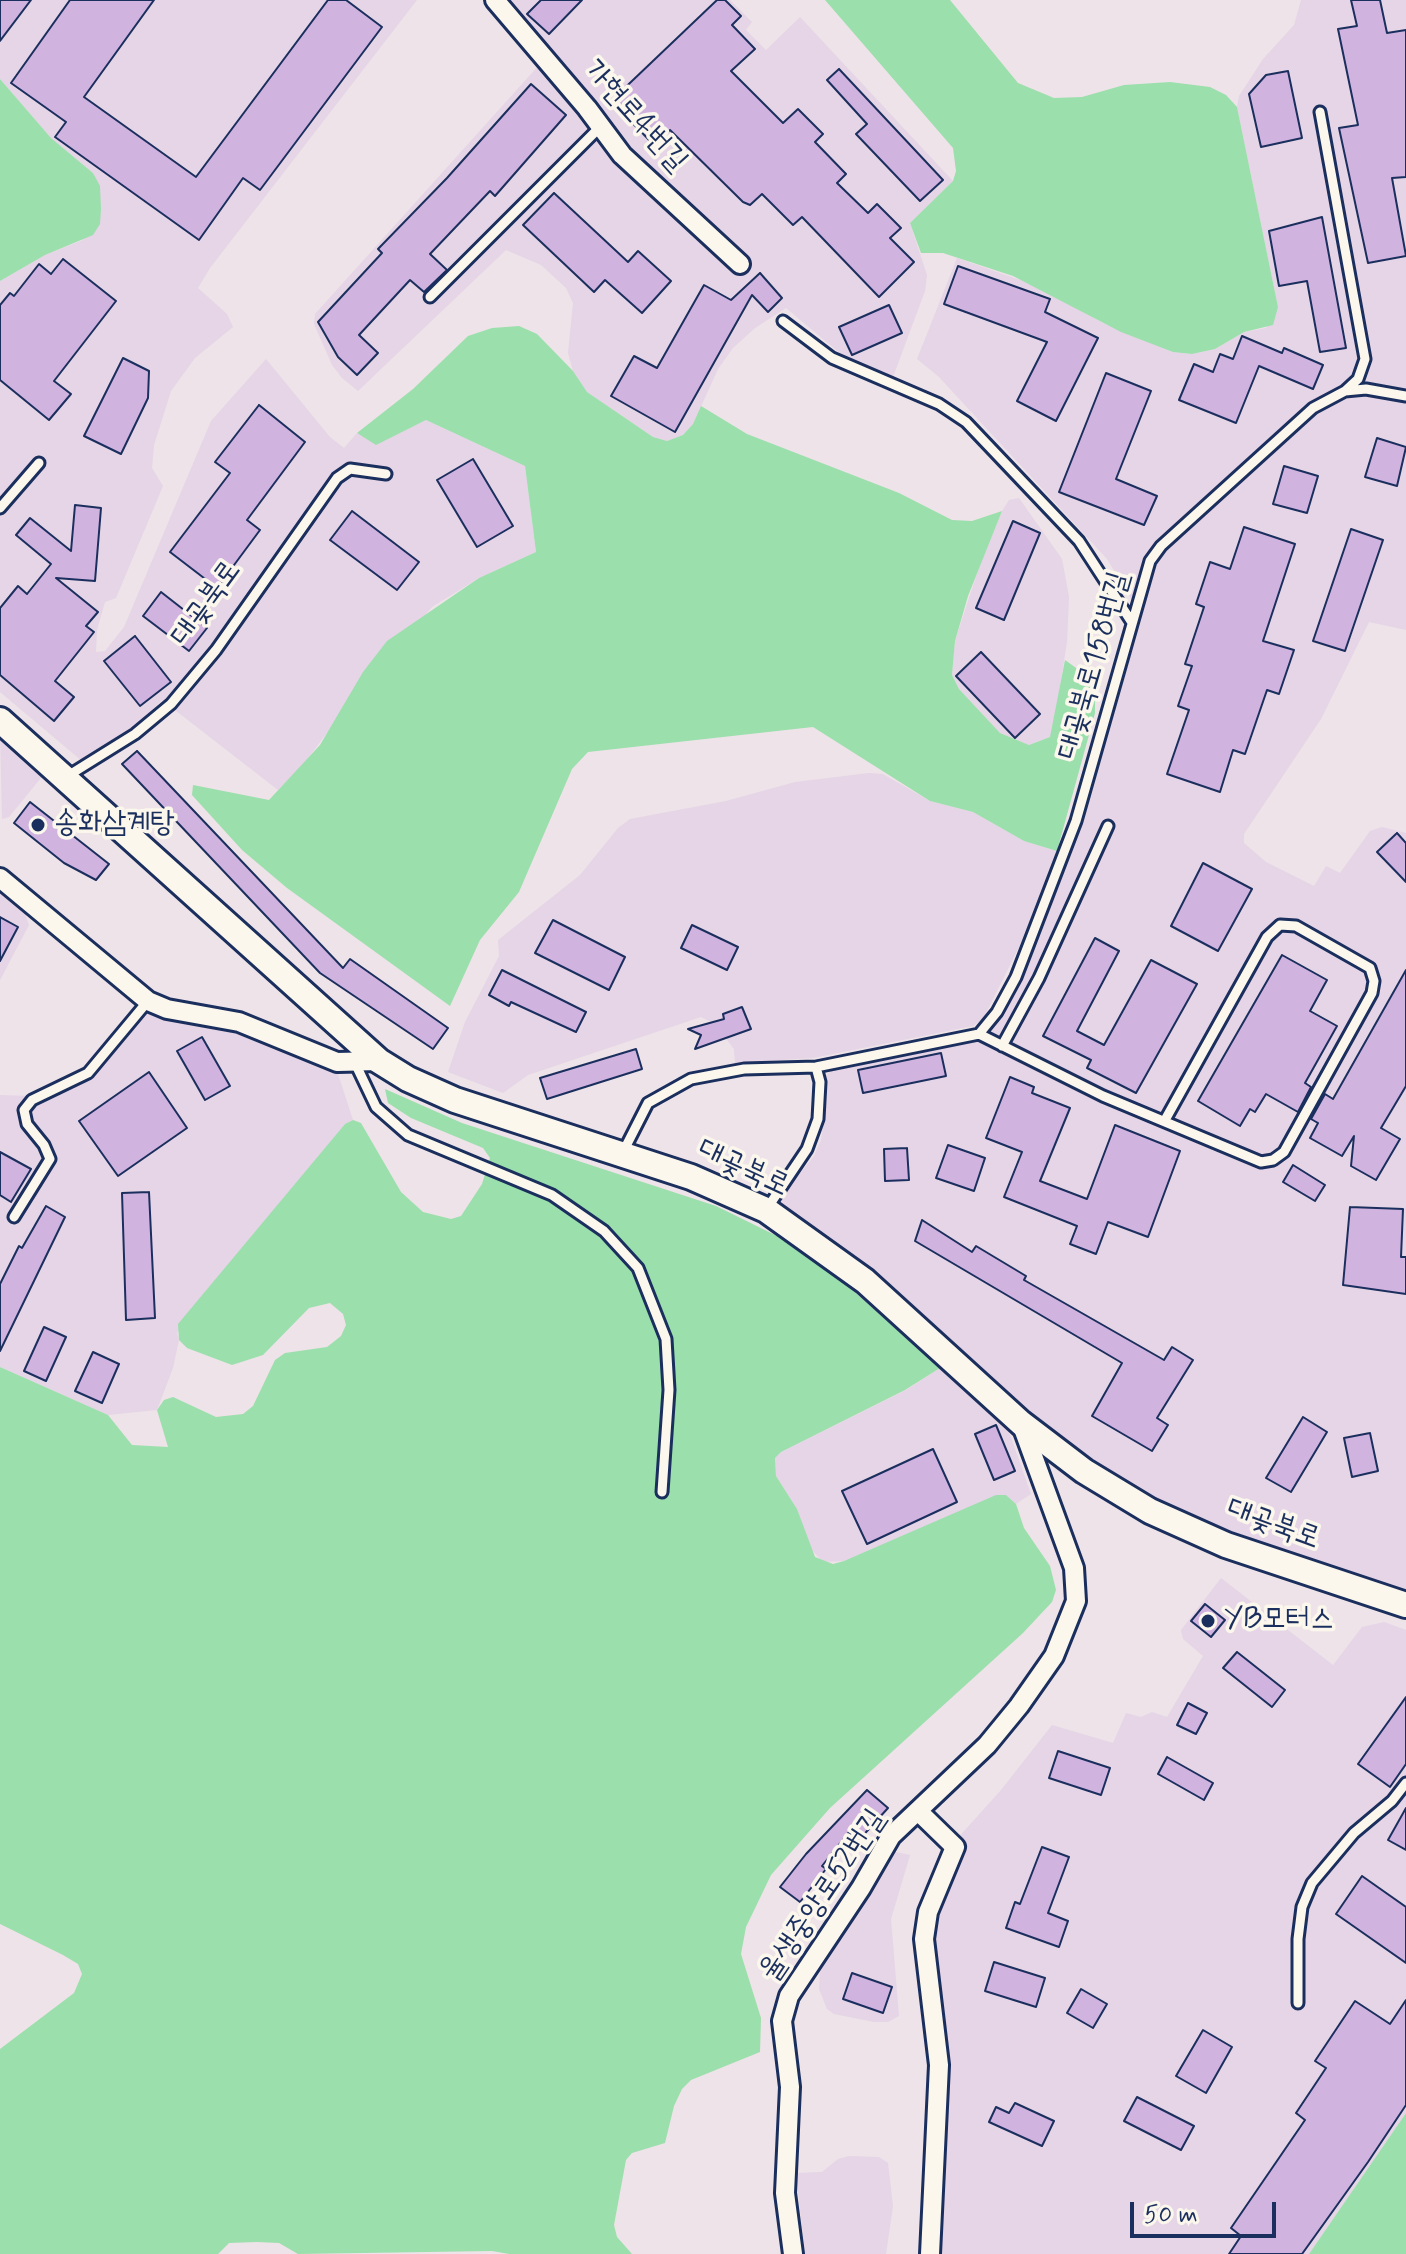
<!DOCTYPE html>
<meta charset="utf-8">
<style>
body{margin:0}
#map{position:relative;width:1406px;height:2254px;overflow:hidden;background:#eee3e8;font-family:Mynerve,sans-serif}
canvas{display:block}
.scale{position:absolute;left:1130px;top:2202px;width:146px;height:36px;box-sizing:border-box;border:4px solid #1b2f5e;border-top:0;padding-left:10px;font-size:24px;line-height:28px;white-space:nowrap;color:#1b2f5e;-webkit-text-stroke:6px #fbf7ec;paint-order:stroke}
</style>
<div id="map">
<canvas width="1406" height="2254"></canvas>
<div class="scale">50 m</div>
</div>
<script>
const ctx = document.querySelector('canvas').getContext('2d');
ctx.lineJoin = 'round';
function fillPath(path, color) { ctx.fillStyle = color; ctx.fill(path, 'evenodd'); }
const shape = rows => new Path2D(rows.map(r => 'M' + r).join(''));
function trace(path, color, width, dash) { ctx.strokeStyle = color; ctx.lineWidth = width; ctx.lineCap = dash ? 'butt' : 'round'; ctx.setLineDash(dash || []); ctx.stroke(path); }
function drawText(font, color, halo, rows, align = 'center') {
  ctx.font = font + ' Mynerve,"Poor Story",sans-serif'; ctx.lineWidth = 7; ctx.setLineDash([]); ctx.textBaseline = 'middle'; ctx.strokeStyle = halo; ctx.fillStyle = color; for (const [text, x, y, turn = 0] of rows) {
    ctx.save(); ctx.translate(x, y); ctx.rotate((+turn || 0) * Math.PI / 180); ctx.textAlign = isNaN(turn) ? turn : align; if (halo) ctx.strokeText(text, 0, 0); ctx.fillText(text, 0, 0); ctx.restore();
  }
}
const built = shape([
 [0,0,417,0,210,268,198,288,227,314,233,327,195,358,171,391,154,445,152,468,163,486,116,598,105,602,97,630,96,652,105,651,124,627,211,421,266,359,330,437,344,448,357,433,376,444,426,420,525,466,536,552,479,578,432,607,336,721,302,766,278,790,162,700,141,721,82,761,0,692,0,281,45,255,83,240,93,173,51,138,0,79],
 [502,0,730,0,752,22,746,30,766,50,800,17,953,181,910,223,927,275,925,291,893,377,842,355,786,308,755,328,733,348,718,369,693,424,683,435,667,441,653,437,587,392,573,371,568,353,573,303,566,288,541,265,506,250,358,391,342,378,332,365,314,324,315,314,549,54],
 [1301,0,1406,0,1406,630,1369,622,1321,719,1244,834,1244,843,1266,862,1314,886,1326,866,1340,873,1370,831,1382,827,1406,833,1406,1594,1258,1545,1185,1516,1102,1469,1013,1398,870,1271,781,1203,784,1193,814,1156,821,1140,827,1098,826,1075,832,1070,860,1063,975,1040,986,1035,1004,1011,1039,938,1081,823,1142,617,1107,559,939,377,917,359,957,258,1037,286,1101,322,1173,352,1192,354,1215,349,1244,332,1266,328,1278,307,1237,107,1239,96,1263,59,1294,25],
 [1019,498,1062,559,1069,597,1067,642,1054,725,1050,737,1029,745,1000,733,959,689,952,675,955,641,981,561,1002,511,1009,500],
 [0,733,45,773,9,817,2,819],
 [869,773,883,774,930,801,973,812,1024,841,1057,851,1025,935,983,1019,973,1026,813,1058,735,1063,734,1049,715,1024,701,1017,528,1075,503,1093,448,1072,465,1022,499,956,498,940,580,875,618,828,630,819,726,801,795,782],
 [0,890,24,911,29,925,0,980],
 [140,1002,217,1021,337,1071,353,1120,345,1124,177,1333,179,1340,173,1368,157,1410,108,1415,0,1367,0,1095,28,1096,84,1068],
 [940,1368,1008,1429,1031,1494,1016,1504,1006,1495,844,1561,823,1562,809,1547,797,1509,776,1476,775,1458,781,1452,906,1390],
 [1221,1578,1333,1665,1362,1627,1384,1622,1406,1630,1406,2113,1309,2254,935,2254,930,1932,956,1840,1001,1790,1052,1725,1113,1743,1126,1713,1141,1717,1152,1712,1167,1717,1203,1656,1183,1639,1181,1630],
 [891,1851,910,1855,891,1919,899,2016,888,2022,874,2022,834,2014,827,2009,819,1989,820,1972],
 [849,2156,879,2157,888,2163,893,2206,886,2254,805,2254,796,2173,822,2172,838,2159]
]);
const green = shape([
 [825,0,950,0,1018,83,1054,98,1082,97,1124,85,1170,82,1210,87,1226,95,1237,107,1278,307,1273,325,1244,332,1215,349,1192,354,1173,352,1121,332,1013,276,943,253,921,253,910,223,953,181,956,171,953,148],
 [0,79,51,138,93,173,100,186,101,209,100,224,93,235,45,255,0,281],
 [519,326,537,334,573,371,587,392,653,437,667,441,683,435,693,424,701,406,747,434,899,493,952,520,972,521,1002,511,968,596,955,641,952,675,959,689,1000,733,1029,745,1050,737,1065,660,1090,678,1095,688,1095,713,1057,851,1024,841,973,812,930,801,813,727,588,752,572,769,519,892,480,940,450,1006,287,888,242,850,192,795,193,785,269,800,320,745,363,672,387,641,479,578,536,552,525,466,426,420,376,445,357,433,413,389,468,336,492,328],
 [385,1089,462,1123,716,1206,777,1236,849,1287,940,1368,905,1390,781,1452,775,1458,776,1476,797,1509,815,1557,833,1564,844,1561,996,1495,1006,1495,1016,1504,1024,1528,1050,1566,1056,1590,1052,1602,1023,1633,830,1808,771,1875,746,1927,741,1954,761,2018,760,2052,691,2080,682,2089,674,2106,665,2143,632,2153,626,2160,614,2225,617,2237,632,2254,509,2254,492,2251,298,2254,279,2243,257,2242,229,2243,218,2254,0,2254,0,2049,74,1993,82,1974,78,1964,63,1955,0,1924,0,1367,108,1415,132,1445,168,1447,157,1410,164,1400,173,1397,216,1417,243,1414,253,1406,275,1360,285,1353,327,1347,341,1336,346,1325,343,1314,330,1303,309,1308,263,1355,232,1365,187,1348,179,1340,178,1324,345,1124,353,1120,361,1123,401,1192,423,1212,451,1219,461,1216,482,1184,490,1158,483,1148,411,1118,388,1103],
 [1406,2113,1406,2254,1309,2254]
]);
const building = shape([
 [0,0,31,0,0,41,0,0],
 [70,0,154,0,84,97,196,177,328,0,346,0,382,27,260,190,243,178,199,240,55,137,66,122,11,83,70,0],
 [541,0,582,0,549,34,527,14,541,0],
 [717,0,725,0,741,16,732,25,755,49,731,71,783,123,798,109,823,134,815,142,846,174,837,183,868,213,877,204,901,228,890,238,914,262,879,297,802,217,793,225,762,194,750,205,743,202,670,130,654,145,611,101,717,0],
 [1351,0,1380,0,1387,33,1406,30,1406,177,1392,178,1406,256,1368,263,1339,128,1358,125,1338,29,1357,26,1351,0],
 [839,69,943,180,920,201,856,134,867,124,827,80,839,69],
 [1288,71,1302,138,1261,147,1249,94,1266,75,1288,71],
 [531,84,566,115,495,196,490,191,430,254,447,270,424,292,410,280,359,335,378,353,357,375,338,357,318,322,382,253,378,249,447,178,531,84],
 [554,193,628,262,638,251,671,281,642,313,605,280,594,292,523,225,554,193],
 [1322,217,1346,348,1320,352,1307,281,1279,286,1269,231,1322,217],
 [63,259,116,301,54,381,71,394,49,420,0,380,0,305,10,293,14,296,39,264,51,274,63,259],
 [958,266,1050,299,1045,312,1098,338,1056,421,1017,401,1047,342,944,304,958,266],
 [760,273,782,298,768,312,752,295,675,432,611,396,634,356,657,368,704,285,731,300,760,273],
 [889,305,902,333,852,355,839,327,889,305],
 [1242,336,1282,353,1284,348,1323,365,1313,389,1259,366,1236,423,1179,400,1194,364,1213,372,1220,354,1233,359,1242,336],
 [123,358,149,371,148,398,121,454,84,436,123,358],
 [1106,373,1151,391,1116,479,1157,496,1144,525,1059,492,1106,373],
 [259,405,305,442,247,520,260,530,217,588,170,552,230,473,215,462,259,405],
 [1377,438,1406,447,1397,486,1365,477,1377,438],
 [473,459,513,526,477,547,437,480,473,459],
 [1284,466,1318,476,1307,513,1273,504,1284,466],
 [75,505,101,508,95,581,56,578,98,612,86,626,94,632,55,681,74,697,54,721,0,675,0,608,18,586,27,594,51,564,16,535,30,518,71,551,75,505],
 [352,511,419,562,397,590,330,540,352,511],
 [1013,521,1040,533,1004,620,976,608,1013,521],
 [1244,527,1295,544,1263,641,1294,650,1279,694,1267,690,1245,754,1233,750,1220,792,1167,774,1189,710,1178,706,1192,666,1185,664,1204,607,1196,604,1210,562,1230,569,1244,527],
 [1351,529,1383,540,1345,651,1313,641,1351,529],
 [161,592,207,628,189,651,143,616,161,592],
 [135,636,171,682,140,706,104,661,135,636],
 [981,652,1040,714,1015,738,956,676,981,652],
 [137,751,343,968,350,959,448,1028,433,1049,320,973,122,764,137,751],
 [30,802,109,864,96,880,64,863,14,823,30,802],
 [1397,833,1406,843,1406,882,1377,852,1397,833],
 [1203,863,1252,889,1218,951,1171,926,1203,863],
 [0,917,18,927,0,961,0,917],
 [553,920,625,957,609,990,535,953,553,920],
 [692,925,738,947,727,970,681,948,692,925],
 [1095,938,1119,951,1077,1031,1104,1045,1151,960,1197,984,1136,1093,1087,1068,1091,1060,1043,1036,1095,938],
 [1282,955,1327,980,1310,1011,1337,1026,1305,1083,1311,1087,1298,1112,1266,1094,1255,1112,1250,1109,1240,1126,1198,1101,1282,955],
 [502,970,586,1012,576,1032,511,1002,509,1006,489,995,502,970],
 [1406,970,1406,1086,1381,1128,1400,1139,1376,1180,1351,1166,1354,1136,1342,1156,1310,1138,1318,1123,1311,1119,1325,1094,1333,1099,1406,970],
 [742,1007,751,1029,695,1049,701,1035,688,1029,724,1019,723,1014,742,1007],
 [202,1037,230,1086,205,1100,177,1051,202,1037],
 [636,1049,642,1069,547,1099,540,1078,636,1049],
 [941,1053,946,1076,863,1093,858,1070,941,1053],
 [149,1072,187,1128,118,1176,79,1121,149,1072],
 [1010,1077,1034,1087,1032,1093,1070,1108,1040,1181,1087,1199,1115,1125,1180,1151,1148,1237,1108,1222,1096,1254,1070,1244,1077,1226,1004,1197,1022,1152,986,1138,1010,1077],
 [948,1145,985,1158,974,1191,936,1178,948,1145],
 [907,1148,909,1180,885,1181,884,1149,907,1148],
 [0,1152,31,1169,11,1202,0,1195,0,1152],
 [1293,1165,1325,1185,1315,1201,1283,1182,1293,1165],
 [149,1192,155,1318,126,1320,122,1193,149,1192],
 [46,1206,65,1217,0,1351,0,1284,19,1246,22,1248,46,1206],
 [1350,1207,1403,1209,1401,1257,1406,1257,1406,1294,1343,1285,1350,1207],
 [922,1220,972,1252,976,1246,1026,1276,1024,1280,1164,1360,1172,1347,1193,1360,1157,1418,1168,1425,1152,1451,1092,1416,1122,1363,915,1241,922,1220],
 [44,1327,66,1337,46,1381,24,1371,44,1327],
 [93,1352,119,1364,102,1403,75,1391,93,1352],
 [1303,1417,1327,1432,1291,1492,1266,1478,1303,1417],
 [996,1425,1015,1471,994,1480,975,1434,996,1425],
 [1370,1433,1378,1471,1352,1477,1344,1438,1370,1433],
 [933,1449,957,1502,867,1544,842,1491,933,1449],
 [1205,1604,1225,1620,1211,1637,1191,1621,1205,1604],
 [1237,1652,1285,1690,1272,1707,1223,1668,1237,1652],
 [1406,1697,1406,1764,1390,1787,1358,1764,1406,1697],
 [1188,1703,1207,1713,1196,1734,1177,1725,1188,1703],
 [1058,1751,1110,1768,1101,1795,1049,1778,1058,1751],
 [1167,1757,1213,1783,1204,1800,1158,1774,1167,1757],
 [867,1790,888,1808,858,1841,849,1832,822,1866,826,1869,800,1902,780,1887,806,1854,867,1790],
 [1406,1808,1406,1850,1388,1840,1406,1808],
 [1042,1847,1069,1857,1048,1913,1068,1921,1059,1947,1006,1928,1015,1902,1020,1904,1042,1847],
 [1362,1876,1406,1907,1406,1963,1336,1914,1362,1876],
 [994,1962,1045,1978,1036,2007,985,1991,994,1962],
 [852,1973,892,1987,883,2013,843,1999,852,1973],
 [1081,1989,1107,2004,1093,2028,1067,2013,1081,1989],
 [1406,2000,1406,2105,1368,2162,1302,2254,1229,2254,1241,2236,1231,2228,1305,2120,1296,2113,1326,2068,1315,2061,1355,2001,1390,2024,1406,2000],
 [1203,2030,1232,2047,1206,2093,1176,2076,1203,2030],
 [1137,2097,1194,2126,1181,2150,1124,2121,1137,2097],
 [1015,2103,1054,2121,1042,2146,989,2122,996,2107,1009,2113,1015,2103]
]);
const service = shape([
 [1320,112,1365,359,1358,379,1345,391],
 [430,297,601,126],
 [783,321,832,358,939,404,966,422,1079,541,1131,621],
 [0,508,39,463],
 [66,777,135,734,171,704,216,650,337,478,350,469,386,474],
 [979,1034,1103,1096,1261,1162,1273,1160,1284,1152,1372,993,1374,981,1370,968,1296,926,1280,925,1267,937,1165,1120],
 [1002,1046,1039,978,1108,826],
 [355,1063,376,1107,408,1135,552,1195,604,1231,638,1268,666,1339,669,1390,662,1492],
 [623,1152,648,1103,691,1079,744,1069,816,1067,979,1034,997,1012,1016,977,1076,821,1150,561,1161,546,1313,408,1345,391,1366,389,1406,396],
 [766,1210,807,1149,818,1119,820,1082,816,1067],
 [14,1217,50,1159,44,1145,27,1124,24,1110,32,1100,88,1073,148,1001],
 [1298,2003,1298,1939,1302,1907,1312,1883,1354,1833,1392,1801,1406,1783]
]);
const minor = shape([
 [495,0,587,108,622,155,740,264],
 [0,878,148,1001,167,1009,239,1022,337,1062,379,1061],
 [918,1811,955,1847,928,1912,924,1939,939,2065,930,2254],
 [793,2254,785,2193,790,2087,782,2021,789,1996,861,1888,891,1836,987,1745,1019,1706,1054,1656,1076,1601,1074,1568,1021,1423]
]);
const tertiary = shape([
 [0,720,379,1061,408,1079,455,1100,691,1177,766,1210,865,1281,1021,1423,1084,1471,1150,1511,1226,1545,1406,1605]
]);
const markers = [
 [38,825,8,"#1b2f5e"],
 [1208,1621,8,"#1b2f5e"]
];
const streetNames = [
 ["가현로4번길",634,117,48],
 ["대곶북로",207,604,-54],
 ["대곶북로158번길",1095,666,-74],
 ["대곶북로",743,1169,25],
 ["대곶북로",1273,1525,20],
 ["율생중앙로52번길",824,1896,-56]
];
const poiNames = [
 ["송화삼계탕",54,825],
 ["YB모터스",1224,1621]
];
fillPath(built, '#e5d5e6');
fillPath(green, '#9bdfac');
fillPath(building, '#d1b3e0');
trace(building, '#1b2f5e', 2);
trace(service, '#1b2f5e', 15);
trace(minor, '#1b2f5e', 24);
trace(tertiary, '#1b2f5e', 30);
trace(service, '#fbf7ec', 9);
trace(minor, '#fbf7ec', 18);
trace(tertiary, '#fbf7ec', 24);
for (const [x, y, r, color] of markers) { const dot = new Path2D(); dot.arc(x, y, r, 0, 2 * Math.PI); ctx.fillStyle = color; ctx.fill(dot); trace(dot, '#fbf7ec', 3); }
drawText('30px', '#1b2f5e', '#fbf7ec', streetNames);
drawText('30px', '#1b2f5e', '#fbf7ec', poiNames, 'left');
</script>
